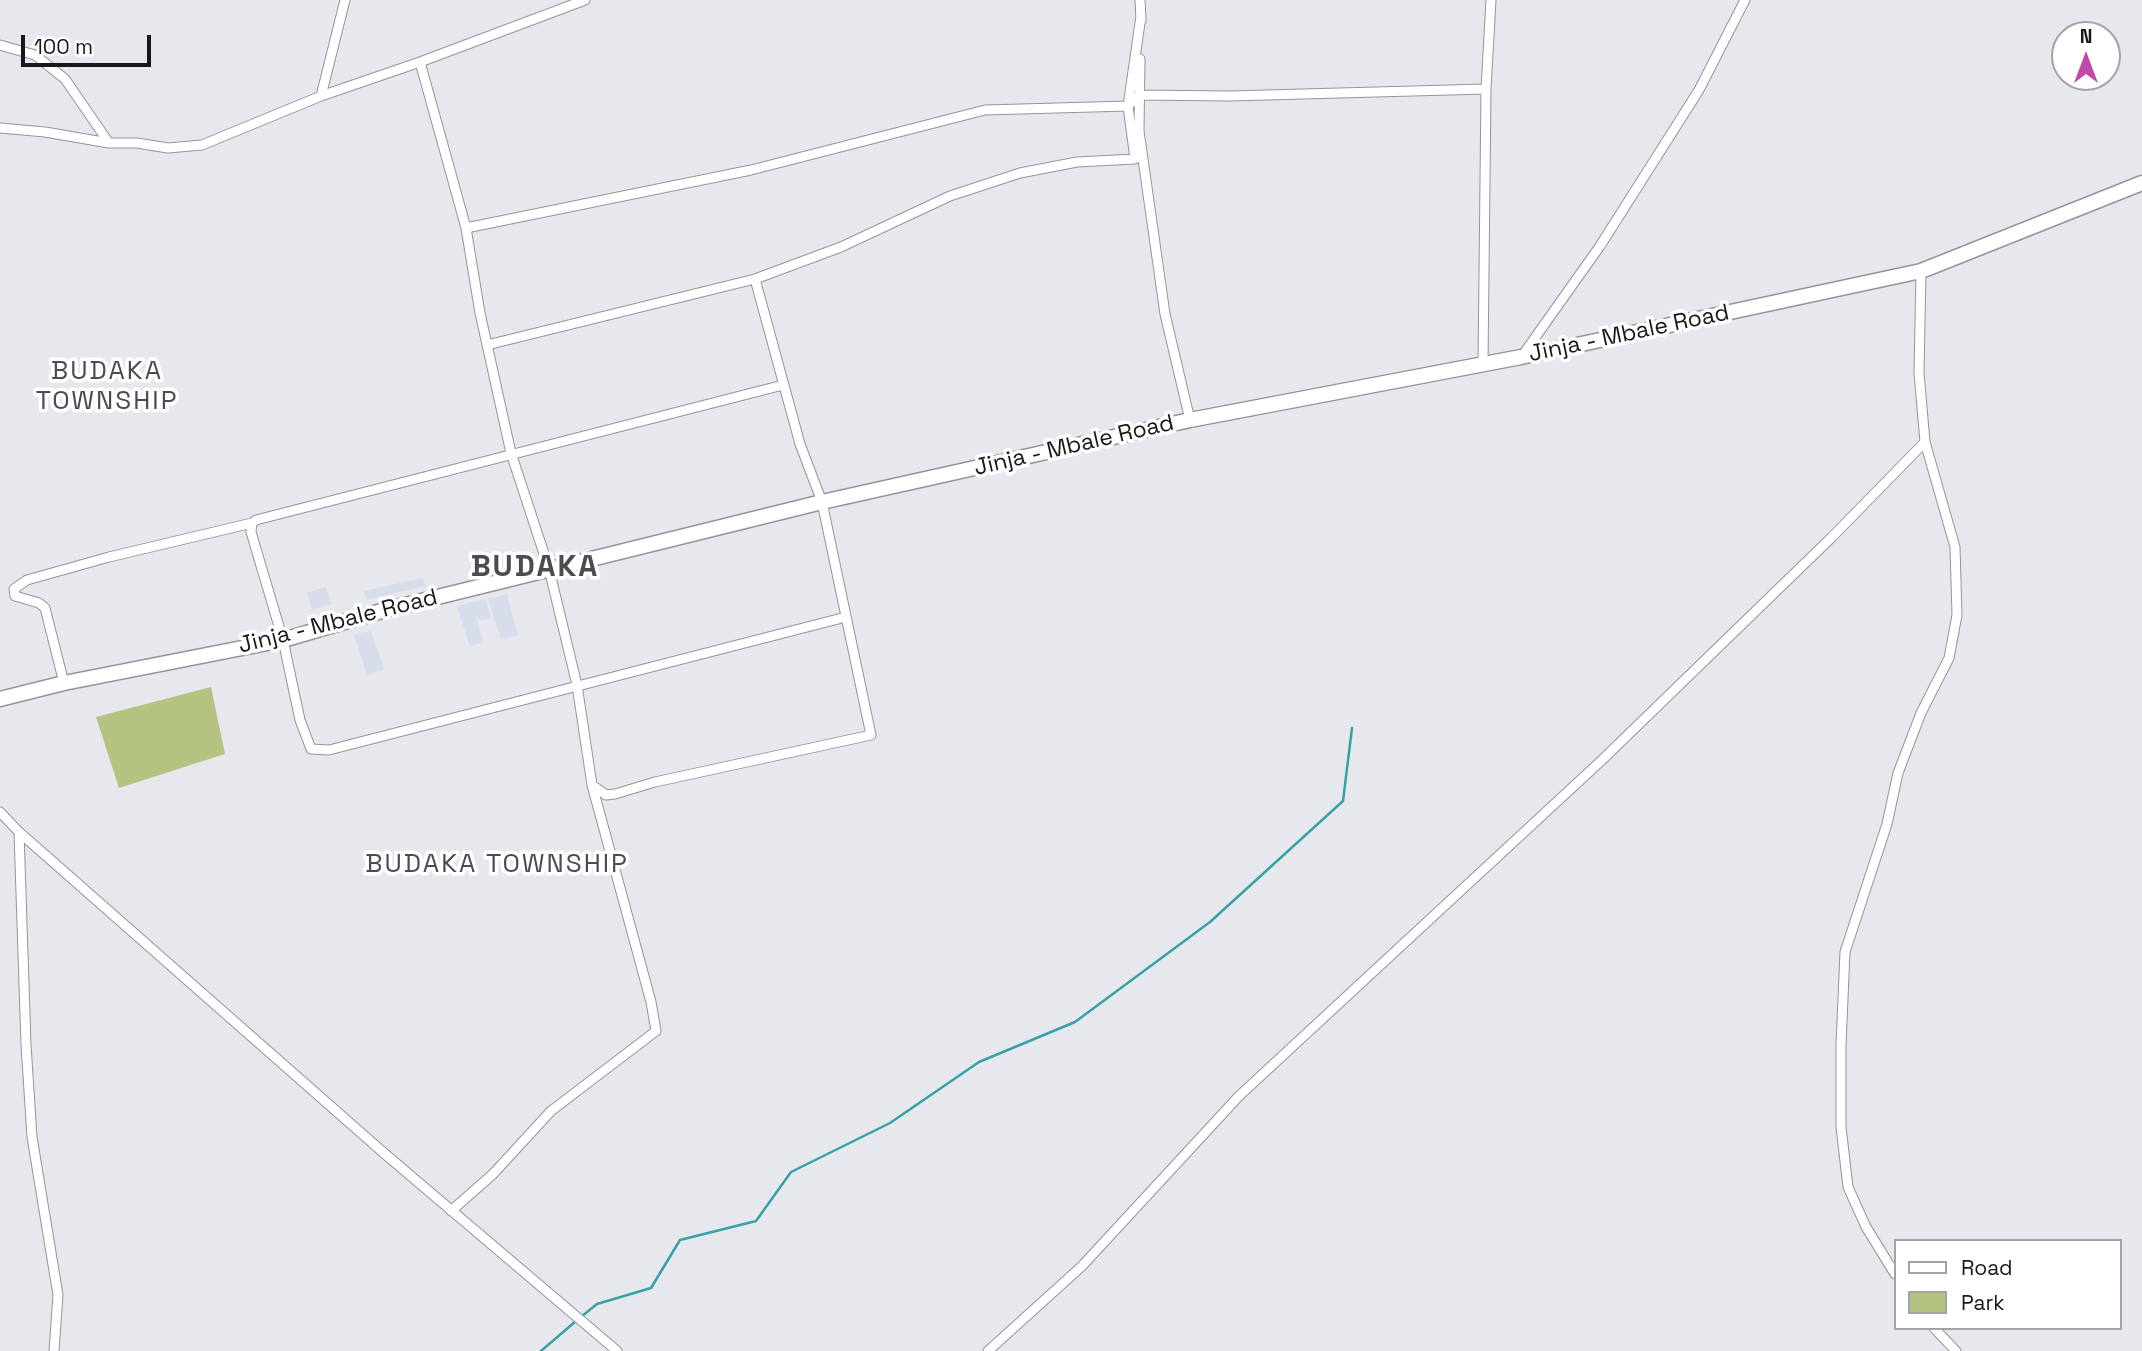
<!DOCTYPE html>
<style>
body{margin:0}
#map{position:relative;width:2142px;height:1351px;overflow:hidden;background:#e6e8ee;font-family:"Space Grotesk",sans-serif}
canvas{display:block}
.legend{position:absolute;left:1894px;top:1239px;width:228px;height:91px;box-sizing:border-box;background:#fff;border:2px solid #a2a3a3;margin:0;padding:9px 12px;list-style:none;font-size:21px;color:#17181a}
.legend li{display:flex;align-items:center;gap:14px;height:35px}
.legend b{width:35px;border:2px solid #a2a3a3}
.north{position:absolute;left:2051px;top:21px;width:70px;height:70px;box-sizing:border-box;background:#fff;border:2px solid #a2a3a3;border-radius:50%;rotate:0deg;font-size:19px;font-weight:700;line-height:28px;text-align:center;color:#17181a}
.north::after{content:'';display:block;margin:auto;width:24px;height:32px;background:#be4ba5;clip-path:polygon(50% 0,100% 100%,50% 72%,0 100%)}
.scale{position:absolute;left:21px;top:35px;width:130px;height:32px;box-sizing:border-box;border:4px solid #17181a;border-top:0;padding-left:9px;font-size:21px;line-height:24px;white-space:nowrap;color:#17181a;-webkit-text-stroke:5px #fff;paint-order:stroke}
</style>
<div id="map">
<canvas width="2142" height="1351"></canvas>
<ul class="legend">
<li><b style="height:9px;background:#fff"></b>Road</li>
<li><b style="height:19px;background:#b4c382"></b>Park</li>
</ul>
<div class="north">N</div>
<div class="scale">100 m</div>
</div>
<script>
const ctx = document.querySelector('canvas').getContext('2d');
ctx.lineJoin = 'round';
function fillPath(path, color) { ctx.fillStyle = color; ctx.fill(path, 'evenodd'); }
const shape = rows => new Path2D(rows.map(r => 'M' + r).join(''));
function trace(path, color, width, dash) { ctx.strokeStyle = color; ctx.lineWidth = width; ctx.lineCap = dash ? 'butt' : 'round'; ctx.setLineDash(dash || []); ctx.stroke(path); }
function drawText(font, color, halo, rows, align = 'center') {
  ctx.font = font + ' "Space Grotesk",sans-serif'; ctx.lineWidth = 7; ctx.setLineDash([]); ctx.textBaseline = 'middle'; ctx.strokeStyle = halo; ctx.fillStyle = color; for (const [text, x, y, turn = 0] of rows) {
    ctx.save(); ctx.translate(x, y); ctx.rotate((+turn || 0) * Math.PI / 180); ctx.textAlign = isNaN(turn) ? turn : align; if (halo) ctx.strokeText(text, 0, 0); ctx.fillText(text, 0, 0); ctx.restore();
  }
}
const built = shape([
 [423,578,425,586,366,600,364,591],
 [326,587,331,604,312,610,307,593],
 [507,594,518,636,501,639,488,599],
 [486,599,491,618,479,620,476,615,483,642,470,647,457,606],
 [371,631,384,669,367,675,354,635]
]);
const green = shape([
 [211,687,225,754,119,788,96,717]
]);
const stream = shape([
 [581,1317,597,1304,651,1288,680,1240,756,1221,791,1172,890,1123,979,1062,1075,1022,1210,922,1343,801,1352,728],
 [541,1351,576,1321]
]);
const minor = shape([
 [1140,0,1141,21],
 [0,45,35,55,65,79,109,143,137,143,168,148,202,145,321,96,420,62,585,0],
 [1140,59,1139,131,1165,314,1190,420],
 [420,62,466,228,480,313,511,453,549,569,577,685,592,785,651,1002,656,1031,551,1111,493,1174,451,1211],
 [321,96,345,0],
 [0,128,45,132,109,143],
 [466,228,751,170,985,110,1128,106,1139,95,1230,96,1486,89],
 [755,279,841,247,950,196,1020,173,1077,162,1135,159,1128,106,1141,16],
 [487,345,755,279,800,444,822,502,871,735,655,782,615,794,606,795,592,785],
 [1522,356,1600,246,1699,90,1745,0],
 [1483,364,1486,89,1491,0],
 [783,385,256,520,252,523,251,532,283,640,300,720,311,749,329,750,846,617],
 [64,683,45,608,39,603,15,596,14,589,27,580,109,557,252,523],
 [0,812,19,832,385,1154,617,1351],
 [19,832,26,1045,32,1137,58,1295,54,1351],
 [1895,1274,1866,1227,1848,1187,1841,1127,1841,1045,1845,952,1887,824,1898,773,1921,713,1949,658,1957,615,1955,547,1925,442,1919,373,1921,271],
 [1934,1328,1956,1351],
 [988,1351,1082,1266,1239,1096,1602,760,1832,537,1925,442]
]);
const primary = shape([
 [0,699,64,683,283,640,385,610,822,502,1190,420,1521,357,1921,271,2142,183]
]);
const streetNames = [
 ["Jinja - Mbale Road",1629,334,-12],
 ["Jinja - Mbale Road",1074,446,-13],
 ["Jinja - Mbale Road",338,622,-14]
];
const quarterNames = [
 ["BUDAKA",107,372],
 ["TOWNSHIP",107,402],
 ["BUDAKA TOWNSHIP",497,865]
];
const districtNames = [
 ["BUDAKA",535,568]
];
fillPath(built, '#d7ddea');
fillPath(green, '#b4c382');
trace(stream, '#37a1a3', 2.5);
trace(minor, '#93959b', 11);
trace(primary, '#93959b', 17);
trace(minor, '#fff', 9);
trace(primary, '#fff', 14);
drawText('23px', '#17181a', '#fff', streetNames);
ctx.letterSpacing = '2px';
drawText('26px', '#494c50', '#fff', quarterNames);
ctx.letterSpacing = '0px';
ctx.letterSpacing = '2px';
drawText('bold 30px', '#494c50', '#fff', districtNames);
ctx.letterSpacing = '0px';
</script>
